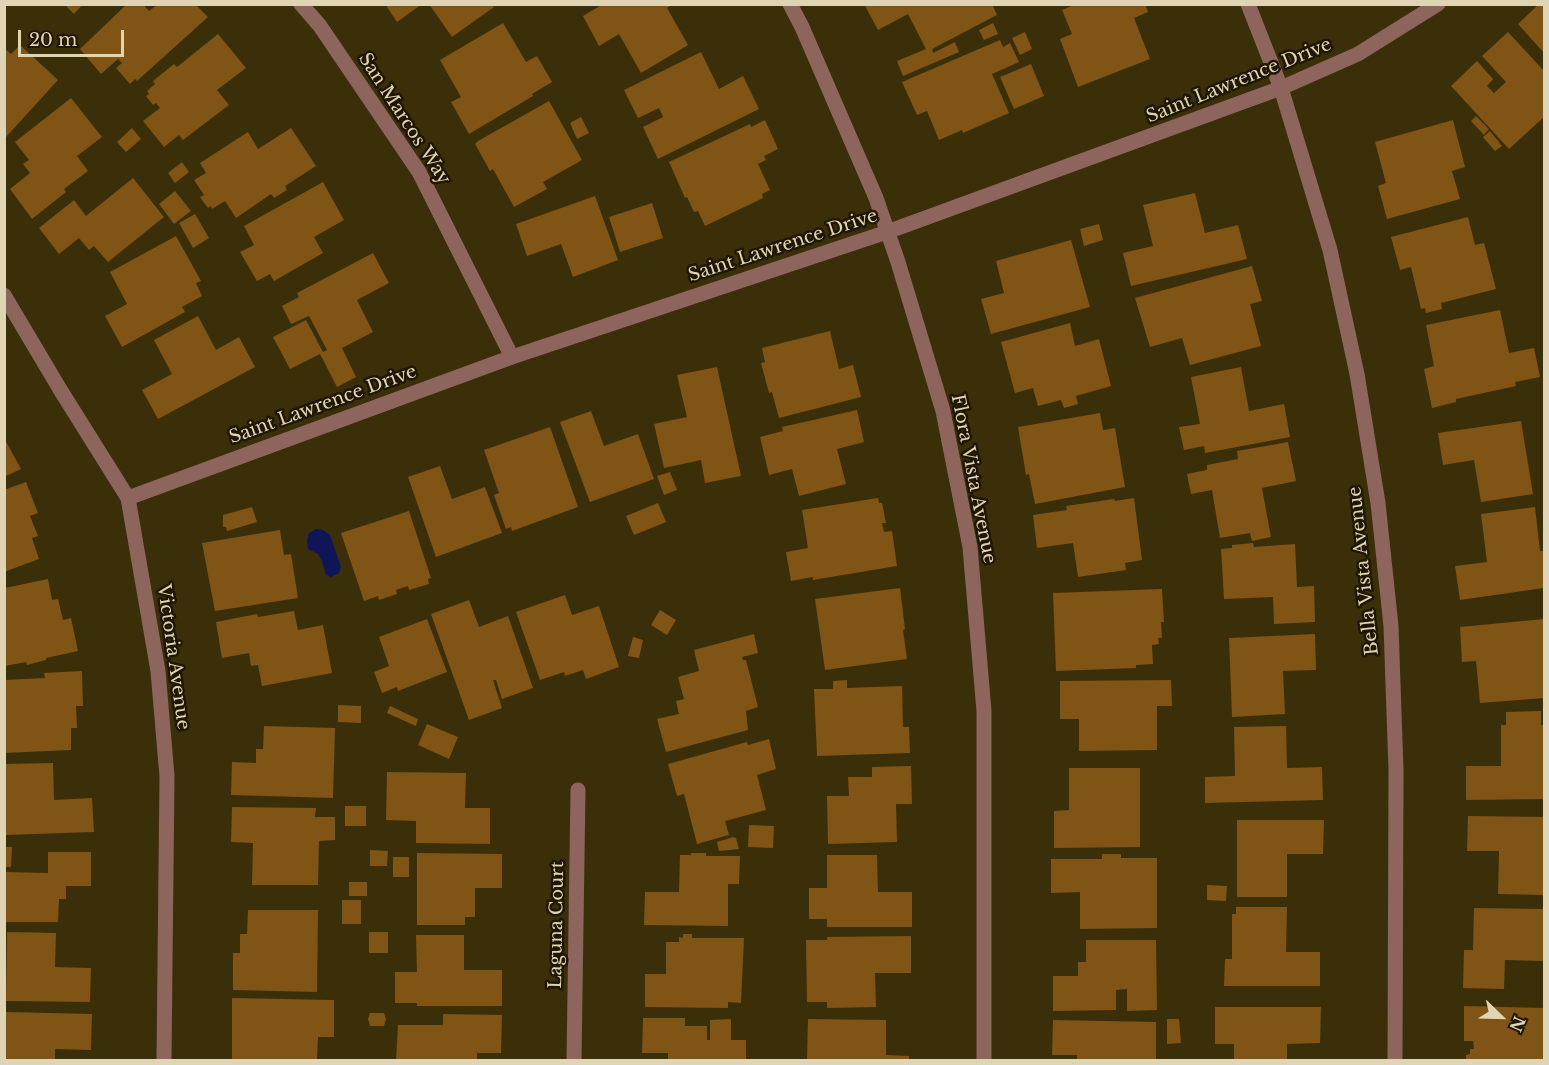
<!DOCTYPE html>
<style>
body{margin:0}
#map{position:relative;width:1549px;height:1065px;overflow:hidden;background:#3b2f0a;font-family:"Libre Baskerville",serif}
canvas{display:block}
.frame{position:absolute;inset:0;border:6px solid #dfd4b3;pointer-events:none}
.north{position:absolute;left:1471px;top:987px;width:60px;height:60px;-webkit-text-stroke:4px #201700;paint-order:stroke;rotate:113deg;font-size:16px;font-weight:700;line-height:24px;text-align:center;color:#dfd4b3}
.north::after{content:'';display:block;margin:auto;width:21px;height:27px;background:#dfd4b3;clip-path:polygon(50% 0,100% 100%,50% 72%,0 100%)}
.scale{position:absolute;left:18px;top:30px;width:106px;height:27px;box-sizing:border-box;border:3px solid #dfd4b3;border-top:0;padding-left:8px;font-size:18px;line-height:21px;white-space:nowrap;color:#dfd4b3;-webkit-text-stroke:4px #201700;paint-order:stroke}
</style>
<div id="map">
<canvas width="1549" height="1065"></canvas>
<div class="frame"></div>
<div class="north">N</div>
<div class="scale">20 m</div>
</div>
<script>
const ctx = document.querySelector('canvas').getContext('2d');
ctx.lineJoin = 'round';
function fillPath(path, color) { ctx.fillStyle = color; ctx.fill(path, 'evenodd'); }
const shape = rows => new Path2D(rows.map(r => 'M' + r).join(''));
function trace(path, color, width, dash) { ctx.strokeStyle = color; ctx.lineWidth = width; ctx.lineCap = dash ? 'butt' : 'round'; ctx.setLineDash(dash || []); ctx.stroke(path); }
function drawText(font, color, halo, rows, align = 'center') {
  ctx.font = font + ' "Libre Baskerville",serif'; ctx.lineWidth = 5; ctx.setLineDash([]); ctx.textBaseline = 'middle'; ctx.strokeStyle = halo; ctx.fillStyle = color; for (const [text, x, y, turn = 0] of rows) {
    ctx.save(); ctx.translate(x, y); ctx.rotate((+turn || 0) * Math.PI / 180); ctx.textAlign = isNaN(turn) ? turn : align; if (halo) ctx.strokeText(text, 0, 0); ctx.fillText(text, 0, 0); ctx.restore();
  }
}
const water = shape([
 [316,529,323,530,330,535,341,567,339,573,331,577,326,575,322,561,318,554,308,549,307,541,309,533]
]);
const building = shape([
 [64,4,83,4,74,14],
 [127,4,143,4,149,11,157,5,196,5,208,17,137,81,135,79,130,84,116,68,122,63,118,59,101,74,80,49],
 [385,4,422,4,397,22],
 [429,4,492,4,494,7,452,37],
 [603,4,673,4,667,8,688,45,641,73,619,34,599,46,583,16],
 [864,4,992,4,997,15,932,49,933,53,955,42,959,52,903,76,897,61,926,49,908,14,878,30],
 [1076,4,1145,4,1148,12,1134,18,1150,59,1078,87,1060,39,1072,34,1062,10],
 [1539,4,1544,4,1544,53,1518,24],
 [503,23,526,62,537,56,552,82,532,94,533,96,469,134,451,102,461,97,440,60],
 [993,23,998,34,984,40,979,30],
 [1025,32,1032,49,1020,55,1012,38],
 [1508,32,1544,71,1544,117,1509,149,1451,86,1477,61,1493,79,1487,86,1494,93,1506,82,1482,56],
 [218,34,246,68,217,90,229,105,183,140,179,135,164,147,143,121,160,108,156,103,153,105,146,96,149,94,147,91,155,84,153,81,174,64,177,67],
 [1000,40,1003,47,1010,43,1019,62,992,74,1009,113,963,133,962,130,939,140,927,111,917,115,902,82],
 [20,45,58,80,6,137,4,48,11,54],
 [701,52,719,89,743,76,759,109,658,159,643,127,663,117,659,108,638,118,624,90],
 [1031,64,1044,96,1014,109,1000,77],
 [71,98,102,137,77,156,88,171,64,189,66,192,32,219,10,189,30,173,23,164,29,160,15,142],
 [549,101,582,160,543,182,547,189,514,207,493,169,490,171,475,144,478,141],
 [1476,116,1489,129,1484,135,1471,121],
 [581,117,589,133,577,139,570,123],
 [765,120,778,149,764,156,766,160,758,164,770,190,762,194,763,198,705,226,698,211,694,212,687,197,685,198,669,162,750,124,751,127],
 [1453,120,1465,167,1452,171,1460,199,1387,219,1378,186,1386,183,1375,142],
 [132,128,141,139,126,152,117,142],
 [291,128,316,166,285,186,287,190,274,198,271,194,236,218,225,201,212,209,211,206,208,208,200,197,204,195,194,180,206,173,200,163,248,132,258,149],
 [1490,131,1502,146,1495,151,1483,137],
 [182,162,189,172,175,183,168,173],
 [133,178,164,217,108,262,94,246,89,250,79,238,59,254,39,228,74,200,86,216],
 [323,182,344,220,314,237,323,253,274,281,270,274,257,281,240,252,254,245,244,226],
 [175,191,191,211,174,224,159,204],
 [1195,193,1205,233,1238,225,1247,259,1131,286,1123,253,1153,246,1143,205],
 [595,196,618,260,573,277,561,244,527,256,516,224],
 [652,203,663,238,620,252,609,217],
 [195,214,209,238,193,248,179,223],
 [1468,217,1475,245,1484,243,1496,289,1441,303,1442,309,1426,313,1425,308,1421,309,1411,267,1400,270,1391,237],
 [1099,224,1103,240,1084,246,1080,229],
 [176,236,201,281,196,283,202,296,182,307,185,312,122,347,105,316,127,304,110,272],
 [1071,240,1090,307,991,334,981,299,1004,293,996,261],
 [373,253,389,283,357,300,373,332,342,348,356,377,337,387,320,354,290,369,273,337,306,320,323,352,327,350,309,316,291,324,282,306,299,297,297,293],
 [1252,266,1262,301,1250,304,1261,346,1190,365,1182,338,1150,347,1135,298],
 [1500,310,1509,353,1534,348,1540,377,1515,382,1516,386,1456,399,1456,402,1432,408,1424,369,1434,366,1426,325],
 [198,316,216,350,239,337,255,367,158,419,142,390,172,374,154,340],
 [1070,323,1075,346,1099,339,1111,386,1076,396,1078,404,1064,408,1061,400,1038,406,1033,388,1015,393,1001,342],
 [830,331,839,369,853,365,861,397,779,418,772,392,769,393,761,363,765,362,762,348],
 [717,367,741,476,705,483,701,460,664,468,654,424,687,417,677,375],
 [1241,367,1249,411,1284,404,1290,437,1205,453,1204,446,1184,450,1179,427,1200,424,1191,377],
 [857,410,864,442,837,449,846,484,799,496,792,469,769,475,760,437,783,431,782,427],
 [591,411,604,446,638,434,654,479,590,502,560,422],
 [1100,413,1103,430,1115,428,1125,487,1035,504,1029,474,1026,475,1018,427],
 [1521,421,1533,494,1481,502,1474,460,1443,465,1438,433],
 [550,427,578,507,512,531,511,527,506,529,494,495,499,493,484,450],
 [4,438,21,469,4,477],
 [1288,442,1296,481,1262,488,1271,537,1252,541,1250,533,1220,538,1212,490,1191,494,1187,474,1207,470,1207,465,1238,459,1237,451],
 [440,466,452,499,485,487,502,533,436,557,408,477],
 [670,472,677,490,664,495,657,476],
 [26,482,38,513,30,516,38,536,32,538,39,559,4,572,4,490],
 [878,498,879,503,882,503,886,523,882,523,884,532,892,531,897,566,813,580,813,577,791,581,786,552,808,548,802,510],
 [1134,498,1142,560,1125,563,1126,570,1078,577,1073,543,1037,548,1033,515,1067,510,1066,506,1114,499,1115,501],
 [658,503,666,522,634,535,626,516],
 [252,507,257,522,227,531,226,527,223,527,223,515],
 [1535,507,1540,551,1544,551,1544,588,1460,600,1455,566,1487,562,1481,514],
 [409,511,431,578,428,579,429,584,409,590,408,586,396,590,397,594,379,600,378,596,364,601,341,533],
 [280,530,284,555,291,554,298,598,215,611,202,543],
 [1253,543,1254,547,1295,544,1297,587,1314,586,1315,622,1274,624,1273,597,1224,599,1221,549,1232,548,1232,545],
 [48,579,52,600,58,599,63,620,71,618,78,651,46,658,46,660,27,665,26,662,5,666,5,588],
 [900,588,905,629,903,630,907,659,825,670,815,599],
 [1162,589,1164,622,1161,622,1162,638,1158,638,1159,644,1152,645,1153,664,1136,665,1136,668,1056,671,1053,593],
 [565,595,572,615,599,606,619,667,586,679,583,670,565,676,564,672,540,680,516,612],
 [469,600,479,627,508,616,533,688,502,699,496,680,493,680,502,708,469,720,431,614],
 [660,610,676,620,667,635,651,625],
 [294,611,298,630,323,625,332,673,262,686,258,665,251,666,249,653,222,658,216,622,257,614,258,617],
 [427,619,447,672,398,691,397,687,382,693,374,672,389,666,379,637],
 [1544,619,1544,698,1480,703,1476,661,1462,662,1460,627],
 [754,634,758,653,742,657,743,660,746,660,758,707,746,711,748,730,666,752,657,719,679,714,676,701,684,699,678,677,699,671,694,650],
 [1315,634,1316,670,1283,671,1285,714,1232,717,1229,638],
 [633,637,643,640,639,658,628,656],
 [82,671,83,706,76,706,77,728,71,728,71,750,4,753,4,680,45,678,44,673],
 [847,680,847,688,902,686,903,727,909,727,910,753,817,756,814,689,833,689,833,681],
 [1171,680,1172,706,1157,706,1157,750,1079,751,1079,719,1060,719,1060,681],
 [338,705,361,706,361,723,338,722],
 [390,706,418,719,416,726,387,713],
 [1541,711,1541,725,1544,725,1544,799,1466,800,1466,766,1501,766,1501,725,1506,725,1506,712],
 [427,724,458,737,449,759,418,745],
 [264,726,335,728,333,798,231,795,232,762,256,763,256,749,263,749],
 [1286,726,1287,768,1322,767,1323,800,1205,803,1205,777,1235,776,1234,727],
 [769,739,776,769,757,775,766,810,725,821,729,835,697,844,684,794,677,796,668,764,747,742,748,745],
 [53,763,54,800,92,798,94,832,5,835,4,764],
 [911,766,912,804,896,804,897,842,828,844,827,796,849,796,848,777,872,777,872,767],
 [1069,768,1140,768,1140,847,1054,848,1054,811,1069,810],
 [387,772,466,773,465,808,490,808,490,844,416,843,416,821,386,820],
 [345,806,366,806,366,826,345,826],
 [232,807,316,808,315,817,335,817,335,840,319,841,318,885,252,885,253,843,231,842],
 [1468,816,1544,817,1544,895,1498,894,1499,851,1467,851],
 [1237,820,1324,820,1323,854,1287,854,1287,897,1237,897],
 [749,825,774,826,773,848,748,847],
 [733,837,736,838,739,849,719,851,717,842],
 [4,847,12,847,11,867,4,867],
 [370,850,388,851,387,866,370,866],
 [48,852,91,852,91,886,66,886,66,899,59,899,58,922,4,922,4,872,48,873],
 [417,853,502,854,502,888,475,888,475,917,465,917,465,925,417,925],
 [691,853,706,853,706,856,740,856,739,884,728,884,728,926,644,925,645,892,679,892,680,855,691,855],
 [1102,854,1121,854,1121,858,1157,858,1157,928,1080,929,1080,892,1051,893,1051,859,1102,859],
 [827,855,877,855,878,892,912,892,912,927,827,927,827,919,809,919,809,888,827,888],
 [393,857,409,857,409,877,393,877],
 [349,882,367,882,367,896,349,896],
 [1207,885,1227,886,1226,901,1207,900],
 [342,900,361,900,361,924,342,924],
 [1236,907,1287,907,1286,952,1320,952,1320,986,1224,986,1225,959,1232,959,1232,914,1236,914],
 [1474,908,1544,909,1544,961,1505,960,1504,989,1463,988,1464,950,1473,950],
 [248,910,318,910,317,992,233,990,233,953,240,953,240,934,247,934],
 [7,932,56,933,55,967,91,968,90,1002,6,1001],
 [369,932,388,932,388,953,369,953],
 [683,934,692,934,692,938,744,938,741,1003,728,1002,728,1008,645,1007,645,974,666,974,666,942,679,942,679,937,683,938],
 [416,935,464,935,464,970,502,970,502,1006,417,1006,417,1003,395,1003,395,972,417,972],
 [911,936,911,973,875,973,876,1007,827,1008,827,1002,807,1002,806,940,827,940,827,937],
 [1086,940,1156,940,1157,1010,1127,1011,1127,989,1116,990,1116,1010,1053,1011,1053,976,1078,976,1078,962,1086,962],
 [232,998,334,1000,334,1037,318,1037,317,1060,232,1060],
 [1464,1006,1544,1008,1544,1060,1466,1060,1466,1055,1470,1054,1470,1049,1474,1049,1473,1041,1464,1041],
 [1215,1007,1321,1007,1320,1043,1287,1044,1287,1060,1234,1060,1234,1044,1215,1044],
 [6,1012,92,1014,91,1050,55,1049,55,1060,5,1060],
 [370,1013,384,1013,386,1019,384,1026,370,1026,368,1019],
 [443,1014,502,1015,501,1053,477,1053,477,1060,396,1060,398,1025,443,1025],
 [643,1018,685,1018,685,1026,707,1026,707,1040,710,1040,710,1020,731,1019,731,1040,746,1040,746,1060,668,1060,668,1053,642,1053],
 [808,1019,886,1020,886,1055,909,1056,909,1060,807,1060],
 [1167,1019,1179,1019,1181,1043,1167,1044],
 [1053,1020,1156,1022,1156,1060,1077,1060,1077,1055,1052,1055]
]);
const minor = shape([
 [301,4,320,26,419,172,512,357],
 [790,4,802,27,876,198,898,262,943,411,970,547,984,711,984,1060],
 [1248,4,1281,88,1330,250,1357,374,1378,503,1391,626,1396,770,1395,1060],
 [4,295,61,391,128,498,158,671,167,776,164,1060],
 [128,498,512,357,887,232,1281,88,1358,54,1438,4],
 [574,1060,578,790]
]);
const streetNames = [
 ["Saint Lawrence Drive",1239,81,-22],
 ["San Marcos Way",404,119,57],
 ["Saint Lawrence Drive",783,246,-18],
 ["Saint Lawrence Drive",323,405,-20],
 ["Flora Vista Avenue",973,479,79],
 ["Bella Vista Avenue",1364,571,-96],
 ["Victoria Avenue",173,657,82],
 ["Laguna Court",557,925,-89]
];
fillPath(water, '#101558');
fillPath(building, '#7f5414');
trace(minor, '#8d655d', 15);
drawText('18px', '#dfd4b3', '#201700', streetNames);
</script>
